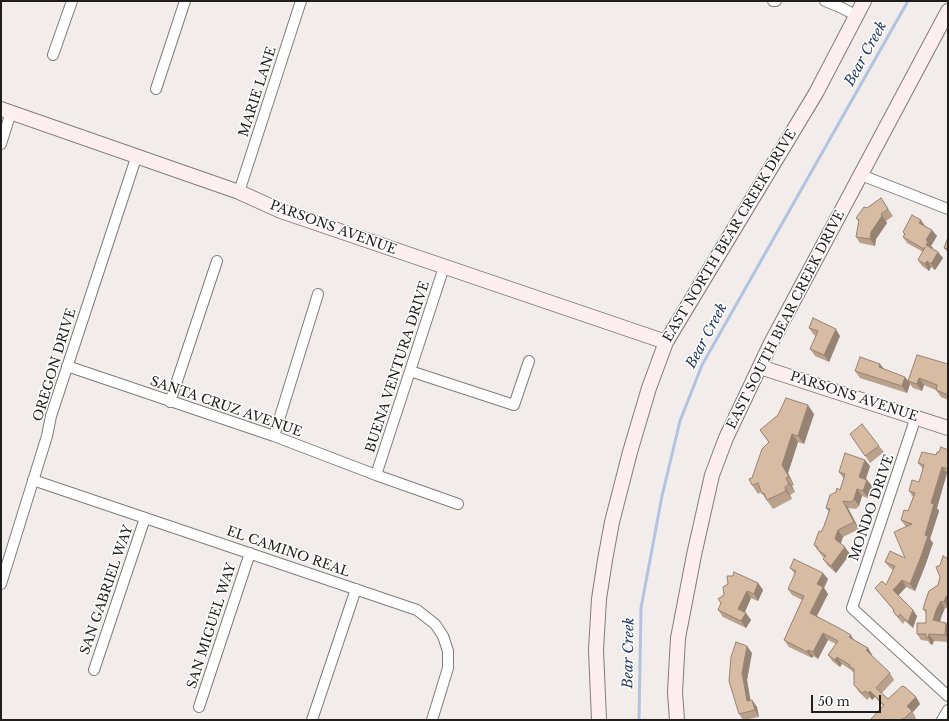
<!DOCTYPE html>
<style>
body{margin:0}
#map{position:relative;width:949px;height:721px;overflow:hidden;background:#f2edeb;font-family:"Libre Baskerville",serif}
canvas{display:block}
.frame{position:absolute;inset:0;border:2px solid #201e1d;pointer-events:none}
.scale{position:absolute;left:811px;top:695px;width:70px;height:18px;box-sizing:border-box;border:2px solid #201e1d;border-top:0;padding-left:5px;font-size:12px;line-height:14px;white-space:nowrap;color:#201e1d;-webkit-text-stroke:3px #fff;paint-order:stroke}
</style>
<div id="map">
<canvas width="949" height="721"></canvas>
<div class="frame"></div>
<div class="scale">50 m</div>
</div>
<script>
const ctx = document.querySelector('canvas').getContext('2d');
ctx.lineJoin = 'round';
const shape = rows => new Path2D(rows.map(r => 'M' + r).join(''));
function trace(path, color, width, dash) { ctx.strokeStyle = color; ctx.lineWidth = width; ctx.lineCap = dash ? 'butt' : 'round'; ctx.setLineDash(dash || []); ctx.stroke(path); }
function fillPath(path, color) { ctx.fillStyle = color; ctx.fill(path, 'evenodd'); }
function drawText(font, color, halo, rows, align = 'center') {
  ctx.font = font + ' "Libre Baskerville",serif'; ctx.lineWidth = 3; ctx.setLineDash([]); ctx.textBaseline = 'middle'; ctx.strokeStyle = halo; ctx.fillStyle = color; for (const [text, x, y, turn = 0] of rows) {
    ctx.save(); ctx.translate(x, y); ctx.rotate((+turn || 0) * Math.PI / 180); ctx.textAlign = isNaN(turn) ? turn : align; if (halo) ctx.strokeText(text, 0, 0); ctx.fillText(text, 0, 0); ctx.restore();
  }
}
const stream = shape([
 [639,720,641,608,662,496,680,421,702,365,908,1]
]);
const street = shape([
 [773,1,776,1],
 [825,1,840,7,857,16],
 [53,55,72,1],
 [156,89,185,1],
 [1,144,11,112],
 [861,175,948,209],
 [239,192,301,1],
 [67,366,274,436,376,475,458,504],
 [410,371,514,405,529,361],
 [170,402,217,261],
 [916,417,852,608,948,696],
 [274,436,318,294],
 [376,475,444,267],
 [33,480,417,610,435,624,443,636,448,651,448,668,432,720],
 [1,584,47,436,51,416,137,155],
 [94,670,145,518],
 [199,707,250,553],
 [312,720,356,589],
 [942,720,948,710]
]);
const secondary = shape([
 [1,109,239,192,281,211,666,342],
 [760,367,948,428],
 [599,720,596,650,599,599,605,560,612,522,630,452,649,388,666,342,816,93,864,1],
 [677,720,675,692,678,638,694,555,712,475,726,438,771,343,948,11]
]);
const wall = shape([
 [881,198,893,216,886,221,887,223,876,239,875,246,860,243,856,237,859,222,856,218,867,208],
 [925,226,937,236,931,246,933,248,932,248,938,252,943,258,935,270,931,267,929,271,922,266,918,260,923,252,907,243,903,237,904,235,903,232],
 [948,237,948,253,944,248],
 [809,328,840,336,829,362,815,356,810,349,816,336,814,335],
 [880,364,884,369,908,380,948,364,948,400,941,397,936,390,924,385,922,391,913,388,910,384,907,393,860,378,855,371],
 [814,414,804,444,798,442,788,473,794,485,792,486,795,492,790,495,792,499,773,509,761,492,758,494,752,485,752,478,769,443,760,430],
 [850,434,879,446,884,452,870,463],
 [948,450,948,474,947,473,937,508,939,511,930,539,933,543,925,566,915,591,906,587,898,595,917,616,913,628,905,621,903,624,898,618,893,611,894,611,880,594,875,588,886,585,893,570,890,568,885,562,905,558,906,527,901,520,908,511,913,497,909,491,919,482,923,469,918,463,936,455,939,452],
 [865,460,870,466,866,479,867,480,872,486,868,498,862,496,859,506,856,509,848,508,859,529,843,537,840,544,850,554,836,573,828,566,823,559,824,558,822,556,814,545,824,526,829,512,826,508,840,490,844,479,839,472],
 [948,557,948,609,945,608,942,615,940,622,946,623,948,625,948,642,934,641,932,645,930,644,928,641,921,640,917,634,926,623,926,613,923,609,938,585,940,577,940,565],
 [790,568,828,579,824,588,828,594,817,616,854,640,868,648,872,655,872,656,890,673,894,680,882,693,888,699,916,697,920,704,913,712,916,718,914,720,870,720,883,706,875,697,872,700,870,697,867,700,859,692,854,685,854,673,851,670,842,664,840,667,833,662,828,655,836,644,828,640,818,659,813,656,812,658,789,647,784,640,802,600,792,595,788,589,795,574],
 [758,583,763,590,758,601,751,598,745,612,751,620,746,628,723,617,718,610,721,603,718,599,724,595,728,584],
 [752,653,747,680,750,701,752,700,757,707,759,717,743,720,739,714]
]);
const shadedWall = shape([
 [881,214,887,223,876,239,875,246,870,239,871,232],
 [921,220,925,226,924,229,919,223],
 [932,230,937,236,931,246,933,248,931,252,926,245,926,240],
 [938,252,943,258,935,270,931,264],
 [927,261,931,267,929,271,925,264],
 [836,329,840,336,829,362,824,355],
 [880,364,885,371,879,367],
 [905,377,909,382,908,381,910,384,907,393,902,386],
 [919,378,924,385,922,391,917,384],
 [808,405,814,414,804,444,798,436],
 [792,434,798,442,788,473,794,485,789,477,782,465],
 [865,460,870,466,864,484,859,477],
 [942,467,947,473,937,508,939,511,930,539,933,543,925,566,915,591,910,584,925,535,931,503],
 [786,478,792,486,795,492,789,484],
 [867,480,872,486,868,498,863,491],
 [785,487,790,495,792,499,786,491],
 [857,489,862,496,859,506,854,499],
 [843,501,848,508,859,529,854,522],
 [838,530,843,537,840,546,835,539],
 [845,547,850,554,836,573,831,566],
 [823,573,828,579,824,588,828,594,815,619,810,613,817,584],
 [902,580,906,587,898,596,893,590],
 [758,583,763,590,758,601,754,594],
 [747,591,751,598,743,616,738,609],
 [946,596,948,599,948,609,944,602],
 [941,601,945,608,942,615,938,627,933,620,937,608],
 [913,610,917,616,913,628,908,622],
 [746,613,751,620,746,628,741,621],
 [946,623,948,625,948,639,945,635],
 [823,633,828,640,818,659,813,652],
 [929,634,934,641,932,645,928,638],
 [851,635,855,642,849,637],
 [747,646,752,653,747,680,752,708,747,701,742,673],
 [868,648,872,655,871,657,866,650],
 [808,650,813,656,812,658,807,652],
 [837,657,842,664,840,667,835,660],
 [870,691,875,697,872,700,868,693],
 [916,697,920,704,913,712,907,706],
 [752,700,757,707,759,717,755,710]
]);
const building = shape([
 [881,198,888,209,881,214,882,216,871,232,870,239,856,237,859,220,856,218,864,207,867,208,881,198],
 [912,215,921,220,919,223,932,230,926,240,928,242,926,245,938,252,931,264,927,261,925,264,918,260,925,247,924,249,903,237,905,234,903,232,912,215],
 [948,237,948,249,944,248,948,237],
 [813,318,836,329,824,355,810,349,818,331,809,328,813,318],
 [917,355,948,364,948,395,936,390,937,385,919,378,917,384,908,381,917,355],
 [860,357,880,364,879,367,905,377,902,386,855,371,860,357],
 [786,398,808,405,798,436,792,434,782,465,789,477,786,478,789,484,785,487,786,491,767,500,764,493,762,494,758,483,752,485,749,479,752,478,762,449,769,442,760,430,778,415,786,398],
 [862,424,879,446,865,456,850,434,862,424],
 [941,447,948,450,948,469,942,467,931,503,934,504,925,535,928,536,920,559,910,584,902,580,893,590,913,610,908,622,900,614,898,617,893,611,894,610,875,588,882,581,886,585,895,566,885,562,890,551,905,558,894,532,912,524,901,520,904,510,908,511,915,493,909,491,912,480,919,482,924,465,918,463,922,452,936,455,937,452,939,452,941,447],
 [845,453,865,460,859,477,867,480,863,491,857,489,854,499,851,502,843,501,854,522,838,530,835,539,845,547,831,566,823,559,826,556,817,549,818,547,814,545,819,531,821,532,824,526,830,509,826,508,830,495,836,492,837,488,840,490,845,474,839,472,845,453],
 [943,556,947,558,948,557,948,596,946,596,944,602,941,601,937,608,933,620,946,623,945,635,929,634,928,638,926,637,926,634,917,634,917,623,926,623,926,610,923,609,927,596,929,591,938,585,940,577,936,567,940,565,943,556],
 [794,559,823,573,817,584,823,587,810,613,839,628,851,635,849,637,868,648,866,650,890,673,876,688,888,699,902,686,905,687,916,697,907,706,912,711,904,719,903,718,901,720,870,720,884,705,870,691,868,693,865,691,862,693,854,685,854,669,849,666,850,665,837,657,835,660,828,655,838,641,823,633,813,652,808,650,807,652,784,640,804,596,788,589,796,571,790,568,794,559],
 [734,572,758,583,754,594,747,591,738,609,746,613,741,621,718,610,721,603,718,599,724,595,723,587,728,584,727,576,733,576,734,572],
 [736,642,747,646,742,673,747,701,752,700,755,710,739,714,729,681,731,657,736,642]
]);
const streetNames = [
 ["MARIE LANE",258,92,-72],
 ["PARSONS AVENUE",333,228,20],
 ["EAST NORTH BEAR CREEK DRIVE",730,236,-59],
 ["EAST SOUTH BEAR CREEK DRIVE",786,320,-63],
 ["OREGON DRIVE",55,365,-73],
 ["BUENA VENTURA DRIVE",398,367,-72],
 ["PARSONS AVENUE",854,397,18],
 ["SANTA CRUZ AVENUE",226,407,19],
 ["MONDO DRIVE",872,508,-71],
 ["EL CAMINO REAL",288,552,19],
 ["SAN GABRIEL WAY",107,590,-71],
 ["SAN MIGUEL WAY",212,626,-72]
];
const waterNames = [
 ["Bear Creek",866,54,-61],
 ["Bear Creek",707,336,-62],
 ["Bear Creek",629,653,-89]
];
trace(stream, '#b1c3e0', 3);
trace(street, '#817d7b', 12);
trace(secondary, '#817d7b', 16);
trace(street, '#fff', 10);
trace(secondary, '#fdefef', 14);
fillPath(wall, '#b9a18c');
fillPath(shadedWall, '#968372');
fillPath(building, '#d7bba3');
trace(building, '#968372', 1);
drawText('13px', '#201e1d', '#fff', streetNames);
drawText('italic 14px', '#203960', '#fff', waterNames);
</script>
